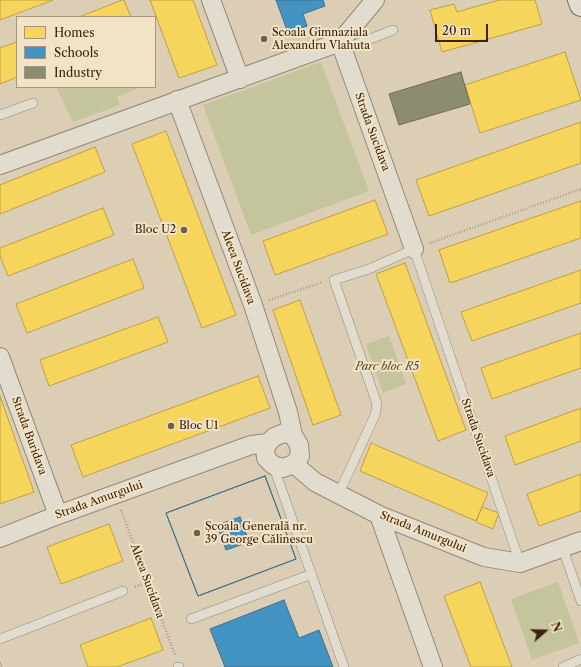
<!DOCTYPE html>
<meta charset="utf-8">
<style>
body{margin:0}
#map{position:relative;width:581px;height:667px;overflow:hidden;background:#dbceb5;font-family:"Libre Caslon Text",serif}
canvas{display:block}
.legend{position:absolute;left:16px;top:16px;width:140px;height:72px;box-sizing:border-box;background:#f1e3c5;border:1px solid #a9957d;margin:0;padding:5px 7px;list-style:none;font-size:12px;color:#3c2110}
.legend li{display:flex;align-items:center;gap:8px;height:20px}
.legend b{width:20px;border:1px solid #a9957d}
.north{position:absolute;left:525px;top:611px;width:40px;height:40px;-webkit-text-stroke:3px #f1e3c5;paint-order:stroke;rotate:70deg;font-size:11px;font-weight:700;line-height:16px;text-align:center;color:#3c2110}
.north::after{content:'';display:block;margin:auto;width:14px;height:18px;background:#3c2110;clip-path:polygon(50% 0,100% 100%,50% 72%,0 100%)}
.scale{position:absolute;left:435px;top:24px;width:53px;height:18px;box-sizing:border-box;border:2px solid #3c2110;border-top:0;padding-left:5px;font-size:12px;line-height:14px;white-space:nowrap;color:#3c2110;-webkit-text-stroke:3px #f1e3c5;paint-order:stroke}
</style>
<div id="map">
<canvas width="581" height="667"></canvas>
<ul class="legend">
<li><b style="height:11px;background:#f6d55c"></b>Homes</li>
<li><b style="height:11px;background:#4393c3"></b>Schools</li>
<li><b style="height:11px;background:#8c8c6e"></b>Industry</li>
</ul>
<div class="north">N</div>
<div class="scale">20 m</div>
</div>
<script>
const ctx = document.querySelector('canvas').getContext('2d');
ctx.lineJoin = 'round';
function fillPath(path, color) { ctx.fillStyle = color; ctx.fill(path, 'evenodd'); }
const shape = rows => new Path2D(rows.map(r => 'M' + r).join(''));
function trace(path, color, width, dash) { ctx.strokeStyle = color; ctx.lineWidth = width; ctx.lineCap = dash ? 'butt' : 'round'; ctx.setLineDash(dash || []); ctx.stroke(path); }
function drawText(font, color, halo, rows, align = 'center') {
  ctx.font = font + ' "Libre Caslon Text",serif'; ctx.lineWidth = 4; ctx.setLineDash([]); ctx.textBaseline = 'middle'; ctx.strokeStyle = halo; ctx.fillStyle = color; for (const [text, x, y, turn = 0] of rows) {
    ctx.save(); ctx.translate(x, y); ctx.rotate((+turn || 0) * Math.PI / 180); ctx.textAlign = isNaN(turn) ? turn : align; if (halo) ctx.strokeText(text, 0, 0); ctx.fillText(text, 0, 0); ctx.restore();
  }
}
const green = shape([
 [321,62,369,191,251,235,203,105],
 [56,87,136,87,137,89,117,97,120,105,73,122],
 [389,336,406,384,383,393,366,344],
 [558,582,579,643,532,660,511,599]
]);
const homes = shape([
 [0,0,53,0,0,20,0,0],
 [122,0,124,0,131,17,79,17,122,0],
 [150,0,193,0,217,65,179,78,150,0],
 [499,0,535,0,542,24,442,52,430,10,454,4,457,12,499,0],
 [17,42,17,77,0,84,0,48,17,42],
 [565,52,581,100,480,133,465,85,565,52],
 [581,122,581,163,429,216,416,180,581,122],
 [166,131,236,315,202,328,132,144,166,131],
 [95,147,105,172,0,214,0,185,95,147],
 [375,200,388,234,275,275,263,241,375,200],
 [581,201,581,238,450,283,439,250,581,201],
 [103,208,114,235,8,276,0,256,0,248,103,208],
 [133,259,144,288,27,333,16,304,133,259],
 [405,263,466,430,438,441,376,274,405,263],
 [581,270,581,303,472,341,461,312,581,270],
 [300,300,341,415,313,425,273,310,300,300],
 [158,317,168,342,49,386,40,360,158,317],
 [581,333,581,368,492,399,481,368,581,333],
 [258,376,270,408,83,477,71,445,258,376],
 [0,396,34,492,0,504,0,396],
 [581,408,581,441,515,465,505,436,581,408],
 [371,443,488,493,476,521,360,471,371,443],
 [581,474,581,511,539,526,527,494,581,474],
 [482,507,499,513,493,529,476,522,482,507],
 [109,524,123,561,61,584,47,547,109,524],
 [480,582,512,667,471,667,444,596,480,582],
 [151,618,163,650,117,667,88,667,80,645,151,618]
]);
const schools = shape([
 [276,0,323,0,325,6,303,14,307,26,288,33,276,0],
 [265,476,296,559,198,596,166,513,265,476],
 [240,517,249,542,226,550,217,525,240,517],
 [265,476,296,559,198,596,166,513,265,476],
 [284,600,299,638,319,630,333,667,225,667,210,629,284,600]
]);
const industry = shape([
 [461,72,470,104,399,125,389,94,461,72]
]);
const path = shape([
 [430,243,581,189],
 [269,300,323,282],
 [121,510,175,655],
 [135,587,148,582]
]);
const lane = shape([
 [342,50,393,30],
 [0,115,33,103],
 [273,465,344,667],
 [339,493,375,415,377,404,334,280,369,269,414,249,520,563],
 [563,549,581,601],
 [191,619,312,574],
 [0,639,123,591],
 [178,667,179,667],
 [563,667,581,659]
]);
const street = shape([
 [211,0,240,79],
 [340,42,375,0],
 [177,100,253,305,288,412,293,435],
 [0,165,340,42,414,249],
 [0,357,58,515],
 [284,433,293,435,299,445,300,456,294,464,283,468,273,465,266,458,265,449,268,443,274,437,284,433],
 [294,464,315,482,379,515,484,557,520,563,581,541],
 [379,515,433,667],
 [0,538,58,515,251,445,268,443]
]);
const secondary = shape([
 [579,0,581,5]
]);
const tram = shape([
 [0,662,2,667]
]);
const markers = [
 [264,39,4,"#745e4a"],
 [184,230,4,"#745e4a"],
 [171,426,4,"#745e4a"],
 [197,533,4,"#745e4a"]
];
const poiNames = [
 ["Scoala Gimnaziala",272,33],
 ["Alexandru Vlahuta",272,46],
 ["Bloc U2",176,230,"right"],
 ["Bloc U1",179,426],
 ["Școala Generală nr.",205,527],
 ["39 George Călinescu",205,540]
];
const streetNames = [
 ["Strada Sucidava",372,132,70],
 ["Aleea Sucidava",238,267,70],
 ["Strada Buridava",29,436,70],
 ["Strada Sucidava",478,438,71],
 ["Strada Amurgului",99,500,-20],
 ["Strada Amurgului",423,532,22],
 ["Aleea Sucidava",147,581,70]
];
const parkNames = [
 ["Parc bloc R5",387,367]
];
fillPath(green, '#c4c59d');
fillPath(homes, '#f6d55c');
trace(homes, '#be9f45', 1);
fillPath(schools, '#4393c3');
trace(schools, '#41718d', 1);
fillPath(industry, '#8c8c6e');
trace(industry, '#746c52', 1);
trace(lane, '#938878', 10);
trace(street, '#938878', 20);
trace(secondary, '#7c7062', 24);
trace(path, '#a59d91', 2.5, [1, 2]);
trace(lane, '#e2dcce', 9);
trace(street, '#e2dcce', 18);
trace(secondary, '#e2dcce', 22);
trace(tram, '#a59d91', 1);
for (const [x, y, r, color] of markers) { const dot = new Path2D(); dot.arc(x, y, r, 0, 2 * Math.PI); ctx.fillStyle = color; ctx.fill(dot); trace(dot, '#f1e3c5', 1.5); }
drawText('11px', '#3c2110', '#f1e3c5', poiNames, 'left');
drawText('11px', '#3c2110', '#f1e3c5', streetNames);
drawText('italic 11px', '#5a482e', '#f1e3c5', parkNames);
</script>
